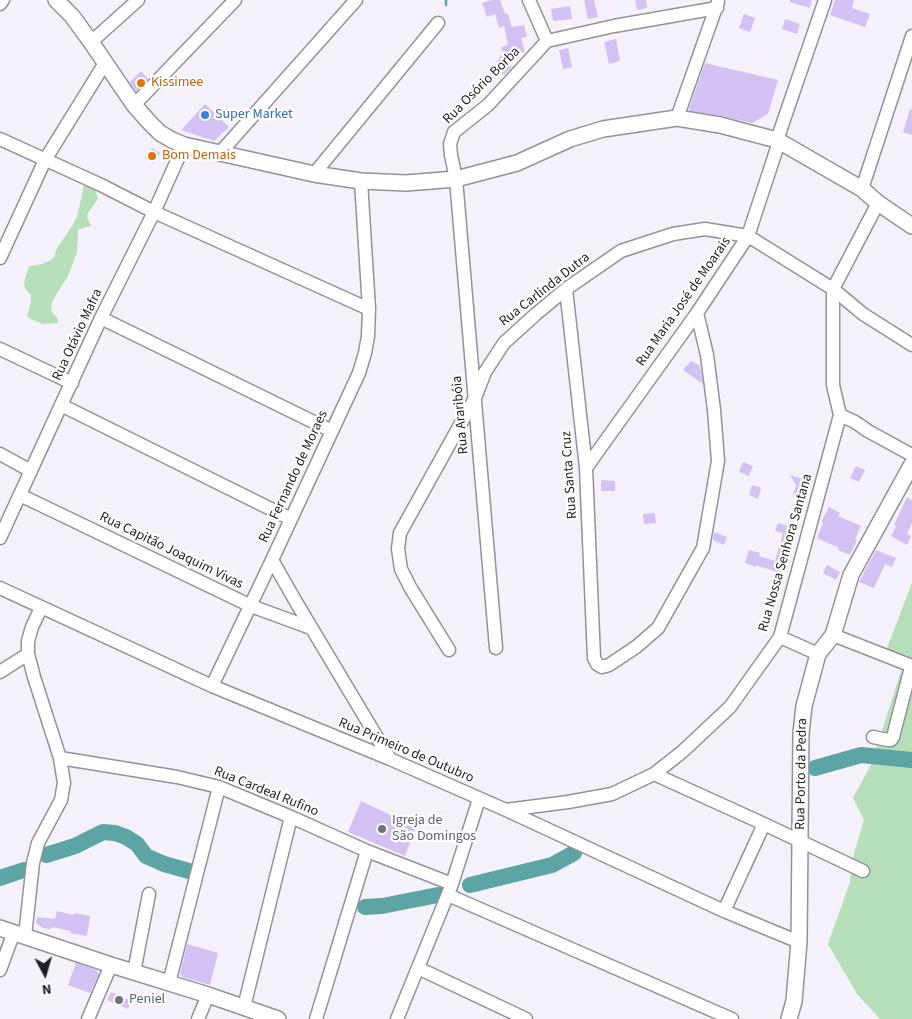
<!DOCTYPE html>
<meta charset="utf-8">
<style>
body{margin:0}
#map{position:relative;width:912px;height:1019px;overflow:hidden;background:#f4f1fa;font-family:"Source Sans 3",sans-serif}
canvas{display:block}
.north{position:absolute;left:20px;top:949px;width:50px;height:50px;-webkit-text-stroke:4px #fff;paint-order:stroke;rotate:174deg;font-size:14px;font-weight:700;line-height:20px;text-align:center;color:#1f1e21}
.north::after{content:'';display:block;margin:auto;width:18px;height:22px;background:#1f1e21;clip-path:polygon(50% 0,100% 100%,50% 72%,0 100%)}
</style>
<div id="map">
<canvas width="912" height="1019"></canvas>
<div class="north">N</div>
</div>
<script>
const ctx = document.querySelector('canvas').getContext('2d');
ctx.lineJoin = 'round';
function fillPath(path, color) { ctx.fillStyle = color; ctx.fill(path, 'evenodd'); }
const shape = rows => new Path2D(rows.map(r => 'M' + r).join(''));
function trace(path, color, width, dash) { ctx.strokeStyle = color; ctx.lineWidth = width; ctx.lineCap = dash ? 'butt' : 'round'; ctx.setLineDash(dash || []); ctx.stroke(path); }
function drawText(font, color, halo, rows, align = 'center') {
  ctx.font = font + ' "Source Sans 3",sans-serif'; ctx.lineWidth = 4.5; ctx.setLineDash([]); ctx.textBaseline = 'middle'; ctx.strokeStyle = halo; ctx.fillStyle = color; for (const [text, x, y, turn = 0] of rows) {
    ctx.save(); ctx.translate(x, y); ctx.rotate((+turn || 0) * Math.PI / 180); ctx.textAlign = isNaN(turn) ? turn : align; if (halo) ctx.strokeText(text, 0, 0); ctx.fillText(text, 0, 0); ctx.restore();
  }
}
const green = shape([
 [86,184,94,186,98,198,96,202,88,213,87,217,91,226,82,228,78,230,77,252,67,278,59,290,52,302,51,307,52,312,58,319,58,323,43,324,31,319,27,316,31,303,31,295,25,288,24,283,25,279,29,266,42,264,51,260,54,257,57,248,72,226,77,217,84,185],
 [912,583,912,1019,880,1019,857,994,828,944,850,882,854,853,864,820,853,798,871,765,904,662,887,648]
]);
const stream = shape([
 [446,0,446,5]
]);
const river = shape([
 [815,768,861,755,912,760],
 [46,855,75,846,103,832,115,833,126,837,137,844,146,856,164,864,189,871],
 [0,878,24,870],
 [470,885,552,865,574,853],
 [365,907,382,906,438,895]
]);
const building = shape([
 [492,0,500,0,505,14,508,14,512,27,524,25,527,37,521,38,525,52,499,59,512,67,504,75,493,68,503,52,501,47,508,45,504,26,499,28,495,14,487,17,482,3],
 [584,0,594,0,598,17,588,19],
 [635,0,646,0,647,8,637,10],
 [790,0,812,0,810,8,790,2],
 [835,0,854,0,852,8,870,14,865,27,830,15],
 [570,6,572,19,553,21,551,9],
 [744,14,755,18,750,32,739,28],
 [785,19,800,24,797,34,782,29],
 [616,39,620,61,609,64,604,42],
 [568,48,572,67,563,69,559,50],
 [705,63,778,80,768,114,752,123,722,116,690,111,689,109],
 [141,71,148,79,136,91,130,82],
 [205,104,229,127,214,141,181,130],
 [910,109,912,110,912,135,903,132],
 [152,148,160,153,153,163,145,158],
 [691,361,700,366,703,384,683,370],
 [743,462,753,466,749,476,739,472],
 [856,466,865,470,859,482,850,478],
 [790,475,808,481,803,498,793,495,796,485],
 [601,480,615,481,615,491,601,491],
 [752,485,761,488,758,499,749,495],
 [907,497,912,500,912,523,907,534,911,536,907,545,891,536,896,526,894,525],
 [829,507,840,513,838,516,861,526,855,539,857,540,850,555,838,550,839,548,817,538,823,523,821,522],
 [655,513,656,523,644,524,643,514],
 [778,523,796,529,791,544,793,545,783,574,756,565,756,567,745,563,749,550,760,553,759,556,775,561,783,533,775,531],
 [714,532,727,537,724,545,713,540],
 [876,550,896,558,892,567,885,564,874,588,859,582],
 [827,565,840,572,836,580,823,573],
 [361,801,416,827,405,856,348,832],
 [57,911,74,915,74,913,90,916,87,936,70,933,71,931,52,927,51,929,43,928,36,923,37,917,55,919],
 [187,944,218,953,210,985,183,977,180,974],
 [76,963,96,970,99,974,90,993,68,985],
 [111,992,131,1001,128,1009,107,1000]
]);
const minor = shape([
 [529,0,547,41],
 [0,4,3,0],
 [91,42,138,0],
 [134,105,235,0],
 [677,118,718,2],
 [0,139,101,185,154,212,369,309],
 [219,154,356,0],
 [314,174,438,23],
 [361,181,369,309,368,336,365,353,359,373,272,560,296,602,390,759],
 [862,189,912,36],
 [0,258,45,160,105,63],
 [566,289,586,468,594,658,597,664,602,667,609,665,636,647,658,628,703,548,718,461,714,410,707,355,697,313],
 [101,318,332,431],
 [0,349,72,383],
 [61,405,291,519],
 [840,415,855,422,868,431,912,455],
 [0,454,31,471],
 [586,468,697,313,748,236,777,148,777,140,825,0],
 [20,495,251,606,311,628],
 [0,538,101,318,154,212,184,145],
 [0,588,212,686,390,759,506,810,724,911,799,942],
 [833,635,907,664,910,666,910,671,893,737,891,740,888,740,873,737],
 [780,637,818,654],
 [496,648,456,179,451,155,450,144,454,132,488,105,547,41,614,26,717,8],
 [449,650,410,587,401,569,398,549,400,533,475,398,485,372,504,343,536,314,566,289,621,251,673,234,705,229,748,236,833,289,863,314,912,345],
 [0,672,28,654],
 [212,686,272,560],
 [60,758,177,777,219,787,291,817,367,851,452,884],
 [654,774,764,824,863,871],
 [506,810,568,802,612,794,654,774,682,752,730,707,780,637,840,415,833,385,833,289,878,203],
 [448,895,732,1019],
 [724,911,764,824],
 [25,936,33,863,38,843,61,800,64,783,60,758,34,677,28,654,28,641,32,627,41,608],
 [418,968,526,1019],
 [0,970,14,932],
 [134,972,149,894],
 [169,983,219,787],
 [244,1007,291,817],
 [88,1019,111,965],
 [198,1019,208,995],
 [316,1019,367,851],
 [397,1019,452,884,479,799]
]);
const major = shape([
 [56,0,72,16,91,42,134,105,149,122,160,133,172,140,184,145,314,174,361,181,406,183,456,179,517,163,570,139,603,129,677,118,720,125,777,140,862,189,878,203,912,226],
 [0,928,111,965,208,995,278,1019],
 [789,1019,794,1001,799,942,801,733,804,706,818,654,833,635,851,575,912,464]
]);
const markers = [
 [141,83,5,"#e8710a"],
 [205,115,5,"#3f7fe0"],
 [152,156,5,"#e8710a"],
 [382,829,5,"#6b7280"],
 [119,1000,5,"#6b7280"]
];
const foodNames = [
 ["Kissimee",151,83],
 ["Bom Demais",162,156]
];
const streetNames = [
 ["Rua Osório Borba",482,86,-45],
 ["Rua Carlinda Dutra",545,290,-38],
 ["Rua Maria José de Moarais",684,302,-55],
 ["Rua Otávio Mafra",78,335,-65],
 ["Rua Araribóia",461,415,-95],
 ["Rua Santa Cruz",570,475,-94],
 ["Rua Fernando de Moraes",294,477,-65],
 ["Rua Capitão Joaquim Vivas",171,551,26],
 ["Rua Nossa Senhora Santana",786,553,-74],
 ["Rua Primeiro de Outubro",406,751,23],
 ["Rua Porto da Pedra",802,774,-89],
 ["Rua Cardeal Rufino",266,792,22]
];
const shopNames = [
 ["Super Market",215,115]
];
const worshipNames = [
 ["Igreja de",392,821],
 ["São Domingos",392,837],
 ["Peniel",129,1000]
];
fillPath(green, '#b6deb8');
trace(stream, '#5da4a5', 2.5);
trace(river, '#5da4a5', 16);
fillPath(building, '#d3c1f3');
trace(minor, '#949199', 15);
trace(major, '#949199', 18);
trace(minor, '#fff', 12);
trace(major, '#fff', 15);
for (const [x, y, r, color] of markers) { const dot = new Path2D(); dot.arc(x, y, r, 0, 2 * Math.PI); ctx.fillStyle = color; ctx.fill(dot); trace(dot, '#fff', 2); }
drawText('14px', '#c56008', '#fff', foodNames, 'left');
drawText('14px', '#1f1e21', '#fff', streetNames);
drawText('14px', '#366cbe', '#fff', shopNames, 'left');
drawText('14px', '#5b616d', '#fff', worshipNames, 'left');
</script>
